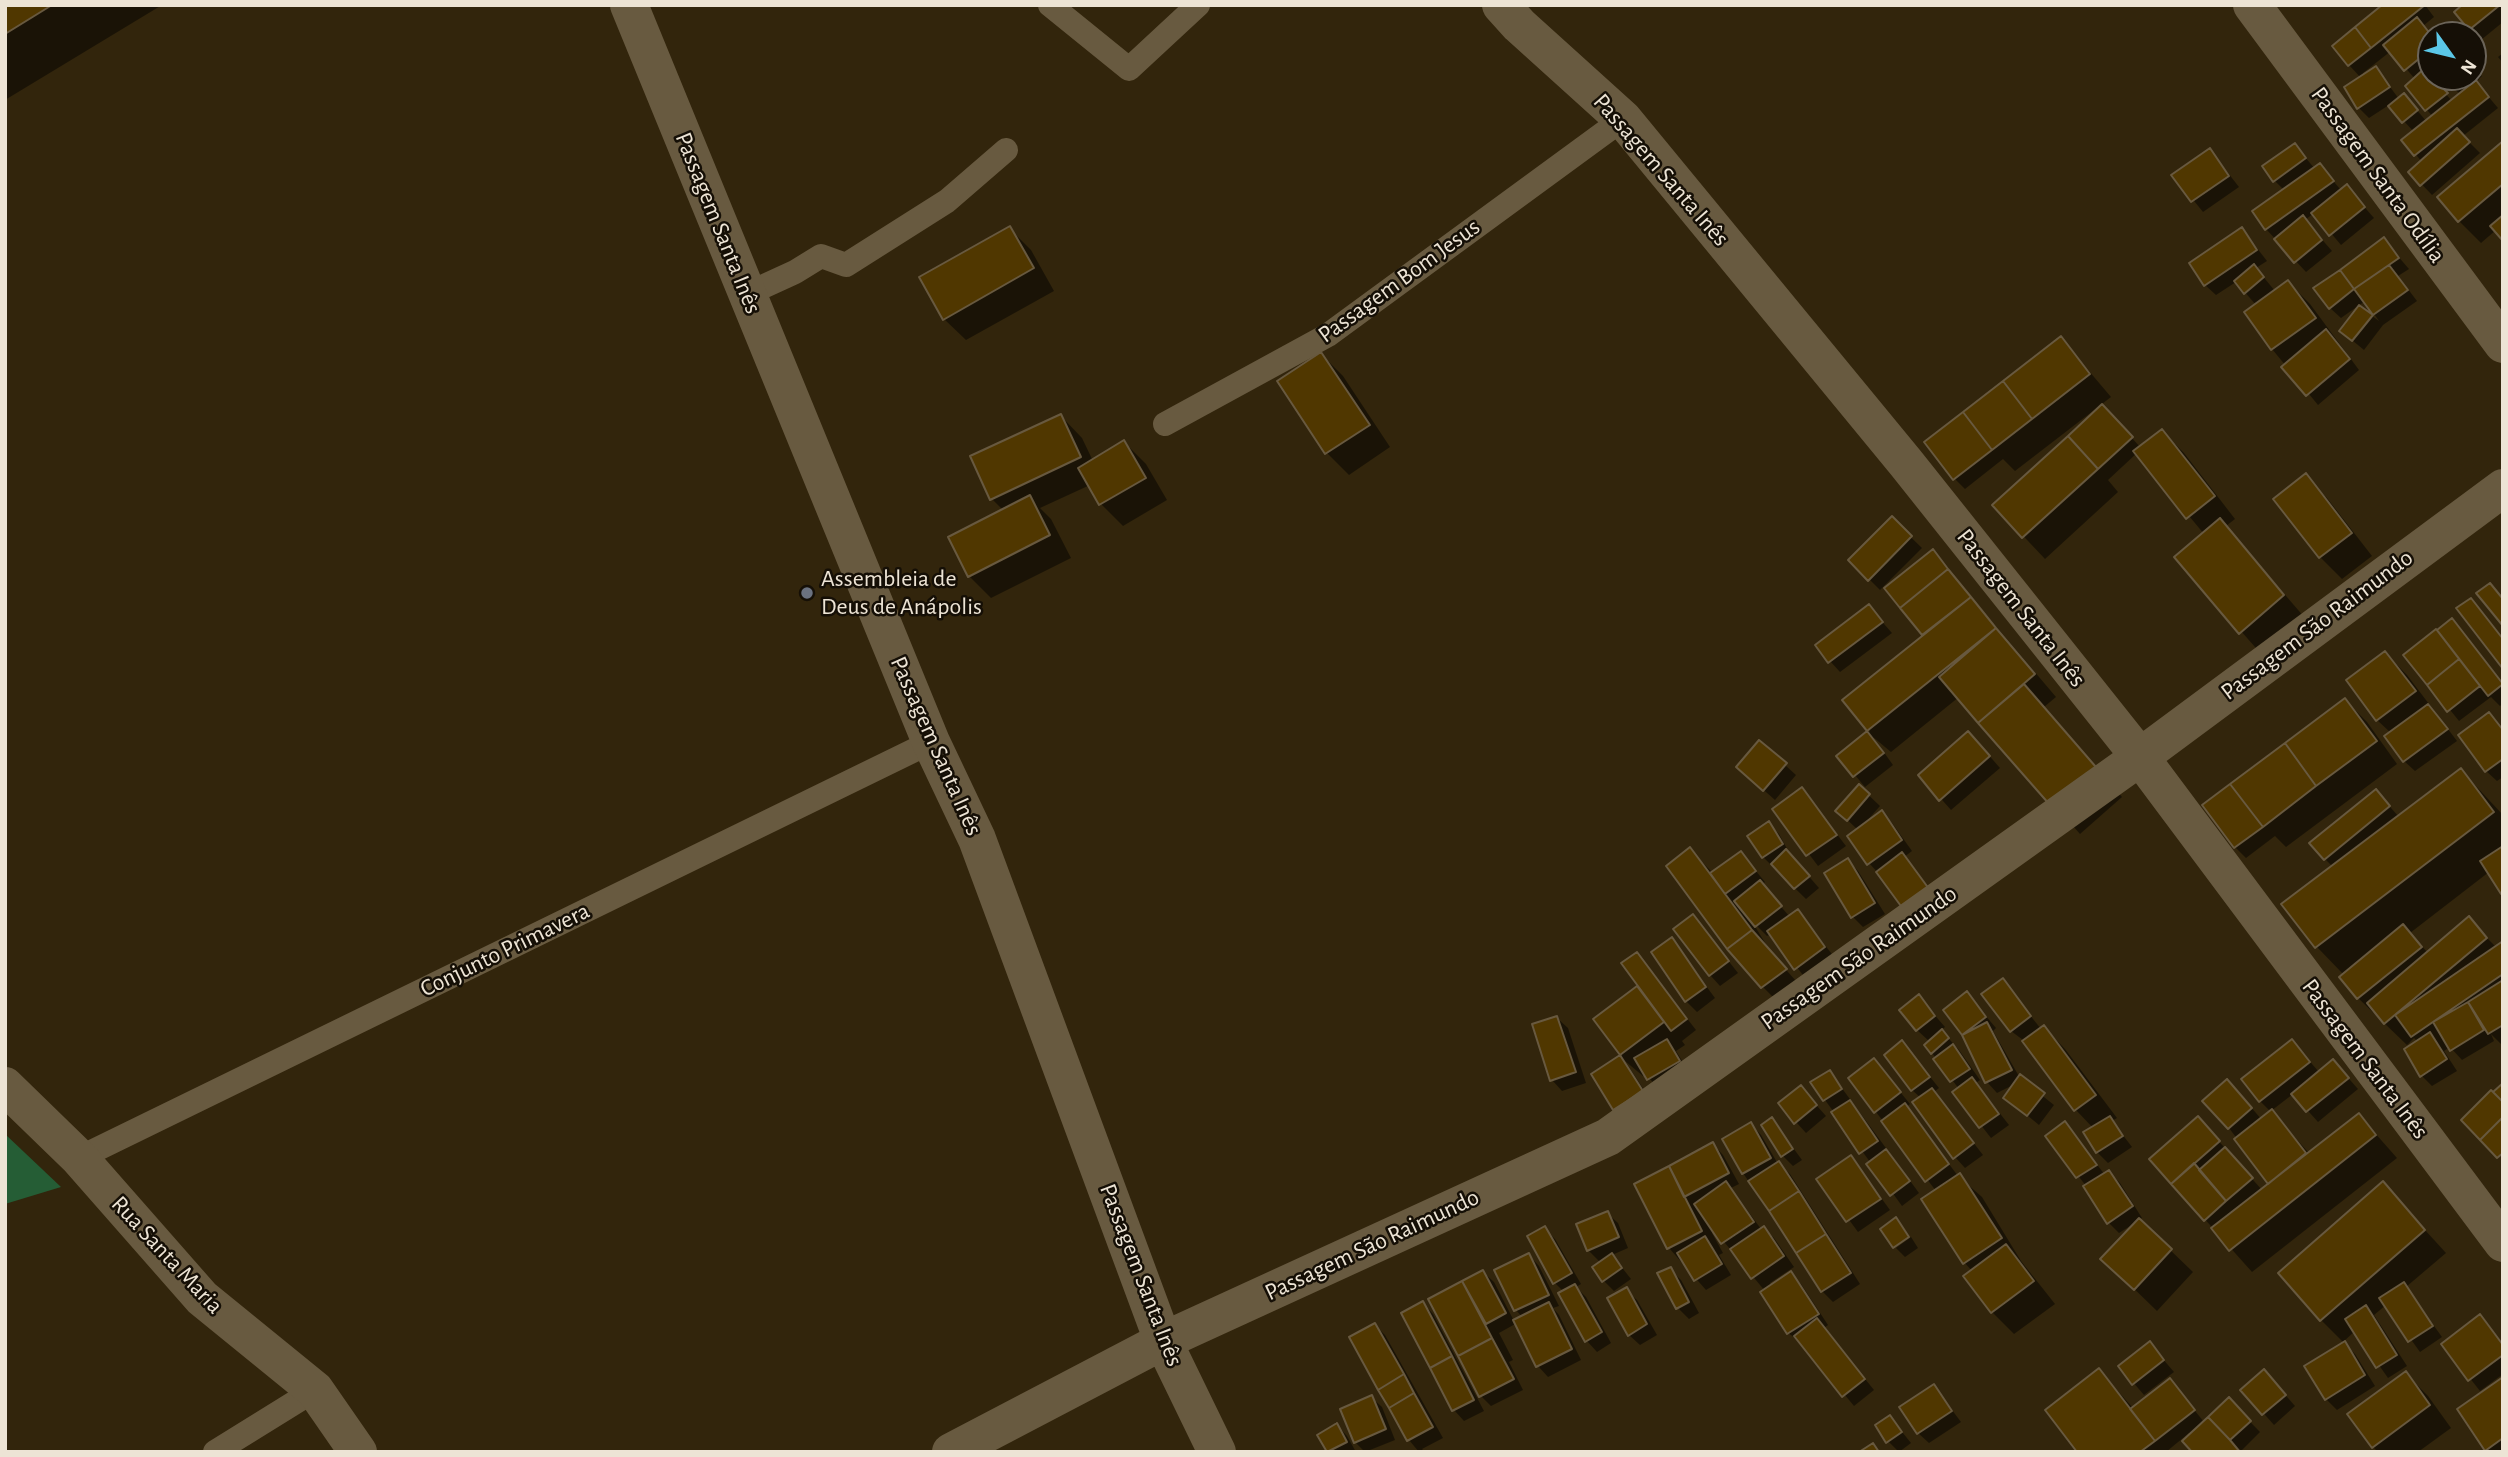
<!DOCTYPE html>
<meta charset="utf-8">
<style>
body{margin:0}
#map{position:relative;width:2508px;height:1457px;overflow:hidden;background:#32250c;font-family:"Alegreya Sans",sans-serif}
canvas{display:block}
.frame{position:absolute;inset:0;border:7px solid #ede4d5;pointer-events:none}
.north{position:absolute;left:2417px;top:21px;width:70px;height:70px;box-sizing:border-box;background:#150f06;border:2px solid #6b6459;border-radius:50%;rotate:124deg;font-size:19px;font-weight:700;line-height:28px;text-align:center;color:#ede4d5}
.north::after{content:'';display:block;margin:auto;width:24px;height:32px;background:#5bc7e7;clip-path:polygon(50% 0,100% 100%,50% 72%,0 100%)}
</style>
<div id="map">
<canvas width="2508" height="1457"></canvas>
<div class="frame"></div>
<div class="north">N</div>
</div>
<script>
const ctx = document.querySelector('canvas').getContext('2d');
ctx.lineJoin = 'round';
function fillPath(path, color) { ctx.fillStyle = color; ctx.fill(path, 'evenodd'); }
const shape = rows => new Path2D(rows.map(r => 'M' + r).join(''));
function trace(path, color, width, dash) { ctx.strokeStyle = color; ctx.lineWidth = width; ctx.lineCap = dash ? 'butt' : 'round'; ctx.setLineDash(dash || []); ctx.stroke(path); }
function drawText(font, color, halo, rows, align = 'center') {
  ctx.font = font + ' "Alegreya Sans",sans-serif'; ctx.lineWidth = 5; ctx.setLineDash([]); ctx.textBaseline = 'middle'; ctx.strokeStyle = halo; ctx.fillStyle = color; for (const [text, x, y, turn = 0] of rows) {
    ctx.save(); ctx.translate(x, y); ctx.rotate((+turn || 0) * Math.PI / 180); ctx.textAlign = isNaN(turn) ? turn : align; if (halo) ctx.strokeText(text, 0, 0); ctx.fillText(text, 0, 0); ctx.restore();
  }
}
const green = shape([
 [5,1134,61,1187,5,1204]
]);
const shadow = shape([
 [5,5,162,5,5,100],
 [2385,5,2425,5,2434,17,2423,26,2431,35,2431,69,2428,71,2431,77,2452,101,2461,95,2442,77,2473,77,2473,68,2482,76,2476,82,2498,108,2463,136,2480,153,2432,195,2410,172,2422,162,2404,140,2414,132,2389,105,2369,118,2359,108,2361,78,2349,65],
 [2391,51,2415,79,2407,86,2433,117,2427,122,2404,95,2399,99,2376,68,2364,75,2363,73],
 [2465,5,2503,5,2503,22,2481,40,2457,12],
 [2503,53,2503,63,2498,57],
 [2503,143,2503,238,2496,230,2481,243,2459,221],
 [2295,145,2315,169,2320,166,2341,190,2346,186,2374,218,2341,245,2314,213,2305,220,2332,251,2306,272,2266,229,2284,190,2275,181],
 [2210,150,2239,187,2203,212,2174,176],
 [1009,228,1031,250,1054,291,966,340,944,319],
 [2242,229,2267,261,2256,268,2275,291,2288,282,2310,304,2359,370,2318,405,2272,349,2256,305,2236,282,2216,295,2205,285],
 [2384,240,2409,269,2398,276,2417,301,2383,325,2364,350,2341,331,2360,307,2379,321,2365,301,2341,318,2330,308],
 [2061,338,2111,397,2015,471,2003,459,1965,489,1955,479],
 [1321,354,1343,376,1390,447,1349,475,1327,453,1279,382],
 [1061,416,1082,438,1093,461,1124,442,1146,464,1167,500,1123,526,1101,504,1090,485,1040,508,1051,519,1071,558,991,598,969,576,1004,511,992,499],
 [2113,417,2141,448,2162,431,2184,453,2235,519,2226,526,2305,618,2262,655,2176,557,2204,534,2137,453,2108,480,2118,492,2045,559,1995,506],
 [2305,476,2327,498,2372,556,2342,579,2320,557,2275,499],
 [1892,519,1922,548,1880,590,1850,560],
 [1933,552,2056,697,2044,707,2122,797,2080,834,1959,697,1891,752,1873,737,1893,765,1865,787,1839,756,1870,731,1845,700,1925,636,1887,588],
 [1869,607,1892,633,1840,672,1830,661],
 [2452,620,2503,683,2503,703,2500,706,2491,697,2459,721,2406,655],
 [2385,653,2407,675,2457,741,2415,771,2404,761,2391,733,2377,720],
 [2345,700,2367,722,2397,764,2286,847,2275,836,2246,858,2235,847],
 [2489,714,2503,729,2503,777,2497,781,2486,771],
 [1979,744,2000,768,1951,810,1920,775],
 [1785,765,1796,775,1775,800,1749,777],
 [2461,770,2503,815,2503,894,2489,872,2410,933,2428,953,2468,919,2496,947,2503,943,2503,1046,2491,1034,2494,1041,2462,1060,2450,1047,2444,1051,2457,1071,2432,1086,2422,1076,2418,1042,2414,1038,2407,1045,2358,998,2341,977,2344,975,2317,947,2284,905,2333,867,2325,859,2376,791,2399,817],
 [1859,786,1880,806,1865,823,1882,813,1892,823,1912,851,1904,857,1941,905,1879,874,1869,863,1858,830,1838,811],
 [1802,789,1846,846,1818,866,1775,809],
 [1768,823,1779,834,1791,856,1819,888,1806,899,1763,857],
 [1690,850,1713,873,1741,853,1765,882,1762,885,1790,917,1798,911,1835,958,1806,979,1771,934,1767,936,1751,920,1772,954,1796,981,1773,997,1763,987],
 [1848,860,1858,871,1885,914,1863,927,1853,917],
 [1693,916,1738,973,1720,986,1710,975],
 [1671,939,1715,998,1697,1012,1686,1001],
 [1637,954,1696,1030,1682,1041,1685,1045,1676,1051,1689,1072,1659,1090,1646,1074,1643,1076,1625,1061,1652,1102,1593,1075,1622,1056,1596,1019,1640,986],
 [2002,980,2041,1029,2044,1027,2065,1049,2117,1118,2112,1121,2132,1147,2108,1163,2097,1152,2085,1133,2093,1128,2076,1110,2023,1040,2011,1031],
 [1967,994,1996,1028,1993,1031,2020,1078,2054,1105,2039,1125,2005,1097,2015,1084,1997,1093,1987,1082,1963,1035,1945,1011],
 [1919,997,1945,1027,1941,1030,1959,1050,1980,1080,1976,1083,2009,1125,1991,1138,1955,1092,1959,1089,1926,1045,1930,1042,1917,1030],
 [1557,1018,1568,1028,1586,1083,1562,1091,1552,1080,1534,1025],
 [2292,1041,2319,1072,2343,1072,2358,1089,2318,1122,2293,1094,2271,1111,2309,1153,2359,1115,2397,1158,2252,1272,2151,1159,2208,1129,2262,1190,2271,1184,2229,1128,2238,1092,2262,1120,2271,1112,2260,1101],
 [1902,1042,1939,1088,1934,1092,1983,1155,1965,1168,1955,1157,1921,1098,1912,1090],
 [1874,1060,1910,1104,1906,1107,1958,1176,1982,1197,2021,1261,2055,1304,2014,1334,1992,1312,1972,1271,1964,1262,1936,1191,1876,1112],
 [1830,1072,1919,1193,1902,1206,1825,1100],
 [1801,1088,1826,1116,1806,1133,1796,1122],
 [1772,1119,1802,1160,1793,1166,1783,1156],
 [2065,1123,2105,1175,2109,1172,2120,1183,2142,1218,2139,1220,2193,1272,2157,1311,2125,1280,2135,1223,2119,1233,2108,1222,2086,1186,2048,1136],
 [1751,1124,1761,1135,1778,1164,1790,1174,1860,1284,1833,1302,1822,1291,1743,1173],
 [1713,1144,1723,1155,1739,1184,1731,1188,1761,1229,1764,1228,1774,1238,1794,1267,1770,1283,1772,1286,1791,1274,1801,1284,1828,1325,1824,1328,1874,1390,1854,1406,1801,1342,1788,1333,1765,1291,1715,1231,1712,1233,1723,1253,1719,1255,1731,1275,1706,1290,1669,1248,1636,1184],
 [1851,1157,1890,1210,1858,1232,1819,1179],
 [2383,1184,2446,1253,2406,1287,2442,1337,2420,1352,2386,1305,2374,1315,2407,1366,2388,1378,2355,1331,2343,1342,2321,1320],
 [1607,1213,1618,1223,1628,1248,1612,1255,1631,1279,1614,1291,1603,1280,1601,1263,1588,1250],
 [1544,1228,1555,1239,1581,1284,1576,1287,1586,1297,1611,1343,1597,1352,1587,1341,1564,1292,1554,1282],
 [1911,1237,1918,1248,1905,1257,1896,1248],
 [1529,1255,1539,1266,1559,1306,1553,1308,1559,1315,1581,1360,1548,1377,1538,1366,1517,1323,1499,1333,1513,1360,1509,1362,1523,1390,1491,1406,1481,1396,1430,1300,1483,1272,1494,1282,1514,1321,1522,1317,1516,1310,1497,1270],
 [1670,1269,1681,1280,1699,1313,1689,1319,1678,1308,1659,1274],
 [1626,1290,1637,1300,1657,1335,1640,1345,1629,1335],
 [1423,1303,1433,1314,1484,1411,1464,1421,1454,1410,1403,1313],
 [2480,1317,2503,1344,2503,1374,2480,1391,2443,1344],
 [1375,1325,1385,1335,1443,1438,1422,1449,1425,1452,1419,1452,1409,1440,1352,1338],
 [2344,1343,2355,1354,2375,1386,2337,1410,2326,1399],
 [2150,1344,2174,1372,2144,1395,2120,1367],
 [2099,1370,2133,1408,2170,1380,2204,1422,2229,1400,2260,1432,2240,1452,2195,1452,2189,1433,2166,1452,2079,1452],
 [2406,1374,2428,1396,2451,1428,2418,1452,2378,1452,2373,1447],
 [2503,1380,2503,1452,2489,1452,2487,1449],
 [2274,1382,2295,1406,2274,1425,2243,1390],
 [1934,1386,1961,1422,1929,1443,1918,1433],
 [1371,1397,1382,1407,1395,1440,1365,1452,1355,1442],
 [1890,1417,1911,1443,1899,1452,1888,1441],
 [1337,1425,1347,1436,1356,1452,1329,1452,1320,1435]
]);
const building = shape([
 [5,5,52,5,5,34,5,5],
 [2382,5,2425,5,2371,48,2355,27,2382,5],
 [2462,5,2500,5,2469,30,2454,12,2462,5],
 [2417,17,2431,35,2431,49,2404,71,2383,45,2417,17],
 [2355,27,2371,48,2348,66,2332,46,2355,27],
 [2376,66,2390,87,2357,109,2344,87,2376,66],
 [2426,67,2431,77,2448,93,2425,111,2405,86,2426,67],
 [2440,77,2460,77,2451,87,2440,77],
 [2476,80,2489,97,2414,156,2401,140,2476,80],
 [2404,93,2418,110,2402,123,2388,106,2404,93],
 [2457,128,2470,142,2420,186,2408,172,2457,128],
 [2503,141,2503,184,2458,222,2437,197,2503,141],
 [2295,143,2306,158,2273,182,2262,166,2295,143],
 [2210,148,2229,176,2191,202,2171,175,2210,148],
 [2320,163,2334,181,2265,230,2252,211,2320,163],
 [2347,184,2365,207,2329,236,2311,213,2347,184],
 [2303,215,2322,240,2294,263,2274,239,2303,215],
 [2503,215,2503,241,2490,226,2503,215],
 [1010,226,1034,268,943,320,919,277,1010,226],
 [2242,227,2257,250,2204,286,2189,263,2242,227],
 [2384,237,2399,258,2354,289,2340,270,2384,237],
 [2254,264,2264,277,2244,294,2234,281,2254,264],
 [2389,265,2408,290,2373,315,2354,289,2389,265],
 [2340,270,2354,289,2329,309,2313,288,2340,270],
 [2288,280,2316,318,2271,350,2244,312,2288,280],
 [2359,305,2373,315,2352,341,2339,331,2359,305],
 [2326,329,2350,359,2306,396,2281,367,2326,329],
 [2061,336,2090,374,2032,419,2003,381,2061,336],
 [1321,352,1370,425,1325,454,1277,381,1321,352],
 [2003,381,2032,419,1992,450,1963,412,2003,381],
 [2102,404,2133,437,2098,469,2068,436,2102,404],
 [1963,412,1992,450,1953,480,1924,442,1963,412],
 [1061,414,1081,457,990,500,970,456,1061,414],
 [2162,429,2215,496,2186,519,2133,451,2162,429],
 [2068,436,2098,469,2022,538,1992,505,2068,436],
 [1124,440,1146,478,1099,505,1078,468,1124,440],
 [2306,473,2352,533,2319,558,2273,499,2306,473],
 [1030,495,1050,535,968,577,948,537,1030,495],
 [1892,516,1912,536,1868,581,1848,560,1892,516],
 [2220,518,2284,595,2239,634,2174,557,2220,518],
 [1933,549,1948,569,1900,608,1884,588,1933,549],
 [1948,569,1971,597,1922,635,1900,608,1948,569],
 [2490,583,2503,599,2503,626,2476,593,2490,583],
 [1971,597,1996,628,1867,731,1842,700,1971,597],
 [2471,598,2503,639,2503,669,2456,608,2471,598],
 [1869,604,1883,622,1828,663,1815,645,1869,604],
 [2452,618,2503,684,2488,696,2437,630,2452,618],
 [1996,628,2035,674,1978,723,1939,677,1996,628],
 [2436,629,2459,659,2427,685,2403,655,2436,629],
 [2385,651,2416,691,2376,721,2346,680,2385,651],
 [2459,659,2480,686,2447,712,2427,685,2459,659],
 [2024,684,2102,774,2057,813,1978,723,2024,684],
 [2345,698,2377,741,2316,786,2285,743,2345,698],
 [2428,704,2448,729,2403,762,2384,736,2428,704],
 [2489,712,2503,730,2503,759,2485,772,2458,735,2489,712],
 [1867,731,1884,753,1853,777,1836,756,1867,731],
 [1968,731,1990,756,1939,801,1918,775,1968,731],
 [1759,740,1787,763,1763,791,1736,767,1759,740],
 [2285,743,2316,786,2263,827,2230,784,2285,743],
 [2461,768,2494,812,2315,948,2281,904,2461,768],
 [1859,784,1870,794,1847,821,1835,811,1859,784],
 [2230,784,2263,827,2234,848,2202,805,2230,784],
 [1802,787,1837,835,1806,856,1772,809,1802,787],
 [2376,789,2390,806,2324,860,2309,843,2376,789],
 [1882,810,1902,840,1867,865,1847,836,1882,810],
 [1769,821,1783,844,1762,858,1747,836,1769,821],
 [2503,846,2503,893,2501,894,2480,861,2503,846],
 [1690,847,1752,930,1727,949,1666,866,1690,847],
 [1786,849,1810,876,1794,889,1771,864,1786,849],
 [1741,851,1756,871,1725,894,1710,873,1741,851],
 [1902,852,1932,893,1906,913,1876,872,1902,852],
 [1848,858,1875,903,1851,918,1824,873,1848,858],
 [1760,880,1782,906,1755,927,1734,901,1760,880],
 [1798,909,1825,947,1794,970,1767,931,1798,909],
 [1693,914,1729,961,1709,976,1673,929,1693,914],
 [2469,916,2487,938,2384,1024,2367,1003,2469,916],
 [2403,924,2422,947,2357,999,2339,977,2403,924],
 [1752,930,1787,969,1761,988,1727,949,1752,930],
 [1672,937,1706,987,1685,1002,1651,952,1672,937],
 [2503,941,2503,974,2411,1037,2395,1015,2503,941],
 [1637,952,1687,1019,1671,1031,1621,963,1637,952],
 [2003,978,2031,1016,2010,1032,1981,994,2003,978],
 [2503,980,2503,1025,2488,1034,2468,1002,2503,980],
 [1637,986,1664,1022,1620,1055,1593,1019,1637,986],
 [1967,991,1986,1017,1962,1035,1943,1010,1967,991],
 [1919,994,1935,1016,1916,1031,1899,1010,1919,994],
 [2468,1002,2484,1030,2450,1051,2433,1022,2468,1002],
 [1557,1016,1576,1072,1550,1081,1532,1024,1557,1016],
 [1987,1022,2012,1070,1985,1083,1962,1035,1987,1022],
 [2044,1025,2096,1095,2074,1111,2022,1041,2044,1025],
 [1942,1029,1949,1038,1931,1054,1924,1045,1942,1029],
 [2430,1032,2447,1059,2420,1077,2404,1049,2430,1032],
 [1667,1039,1680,1061,1647,1080,1634,1058,1667,1039],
 [2292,1039,2310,1062,2259,1102,2241,1079,2292,1039],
 [1902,1040,1930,1077,1911,1091,1884,1055,1902,1040],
 [1953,1044,1970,1069,1950,1082,1933,1059,1953,1044],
 [1620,1055,1643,1091,1613,1110,1591,1074,1620,1055],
 [1874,1058,1901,1092,1874,1113,1848,1078,1874,1058],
 [2333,1059,2349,1078,2306,1112,2291,1094,2333,1059],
 [1830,1070,1842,1089,1823,1101,1810,1082,1830,1070],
 [2020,1074,2045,1093,2027,1116,2003,1098,2020,1074],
 [1972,1077,1999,1114,1979,1128,1952,1092,1972,1077],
 [2227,1079,2252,1108,2228,1129,2202,1101,2227,1079],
 [2503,1083,2503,1102,2493,1092,2503,1083],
 [1801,1085,1817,1105,1794,1124,1778,1103,1801,1085],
 [1932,1088,1974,1143,1953,1159,1912,1102,1932,1088],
 [2491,1090,2503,1102,2503,1117,2480,1140,2461,1120,2491,1090],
 [1850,1100,1878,1141,1859,1154,1831,1112,1850,1100],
 [1905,1103,1949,1164,1925,1182,1881,1121,1905,1103],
 [2272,1109,2306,1153,2268,1184,2234,1139,2272,1109],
 [2359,1113,2376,1135,2229,1251,2211,1228,2359,1113],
 [2110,1116,2123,1136,2096,1153,2083,1132,2110,1116],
 [2198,1116,2220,1141,2171,1184,2149,1159,2198,1116],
 [1772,1117,1793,1149,1781,1157,1761,1125,1772,1117],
 [2503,1117,2503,1153,2497,1158,2480,1140,2503,1117],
 [2065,1121,2097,1165,2076,1178,2045,1136,2065,1121],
 [1751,1122,1771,1158,1742,1174,1722,1139,1751,1122],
 [1713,1142,1729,1173,1684,1197,1669,1166,1713,1142],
 [2225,1147,2253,1178,2226,1201,2199,1170,2225,1147],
 [1886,1149,1910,1181,1890,1196,1866,1164,1886,1149],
 [1851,1155,1881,1199,1846,1222,1816,1179,1851,1155],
 [1779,1161,1799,1191,1769,1211,1748,1181,1779,1161],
 [2194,1163,2226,1201,2204,1221,2171,1184,2194,1163],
 [1669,1166,1702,1231,1667,1249,1634,1184,1669,1166],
 [2109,1170,2133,1206,2107,1224,2083,1186,2109,1170],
 [1960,1173,2002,1238,1963,1264,1921,1199,1960,1173],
 [1726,1181,1754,1222,1721,1244,1694,1204,1726,1181],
 [2383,1181,2425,1230,2320,1321,2278,1273,2383,1181],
 [1799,1191,1826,1234,1796,1253,1769,1211,1799,1191],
 [1608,1211,1619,1237,1587,1251,1576,1224,1608,1211],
 [1896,1217,1909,1237,1893,1248,1880,1229,1896,1217],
 [2139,1218,2172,1249,2134,1290,2100,1259,2139,1218],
 [1545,1226,1572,1273,1553,1284,1527,1236,1545,1226],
 [1764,1226,1784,1256,1751,1279,1730,1249,1764,1226],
 [1826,1234,1851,1273,1821,1292,1796,1253,1826,1234],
 [1705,1236,1722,1264,1694,1281,1677,1253,1705,1236],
 [2006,1244,2034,1281,1991,1313,1963,1276,2006,1244],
 [1529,1253,1549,1295,1514,1311,1494,1270,1529,1253],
 [1612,1253,1622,1268,1602,1282,1592,1267,1612,1253],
 [1671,1267,1689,1302,1676,1309,1657,1273,1671,1267],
 [1483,1270,1506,1313,1486,1324,1462,1281,1483,1270],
 [1791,1271,1819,1314,1787,1334,1760,1292,1791,1271],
 [1462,1281,1492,1338,1458,1356,1428,1299,1462,1281],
 [2404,1282,2433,1326,2408,1342,2379,1298,2404,1282],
 [1575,1284,1602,1332,1585,1342,1558,1293,1575,1284],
 [1627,1287,1647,1324,1628,1336,1607,1298,1627,1287],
 [1423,1301,1452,1356,1430,1368,1401,1313,1423,1301],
 [1549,1302,1572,1349,1536,1367,1513,1320,1549,1302],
 [2366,1305,2397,1355,2376,1368,2345,1319,2366,1305],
 [2480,1314,2503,1345,2503,1355,2468,1381,2441,1344,2480,1314],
 [1817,1318,1865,1379,1842,1397,1794,1336,1817,1318],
 [1375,1323,1404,1374,1378,1390,1349,1337,1375,1323],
 [1492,1338,1514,1379,1479,1397,1458,1356,1492,1338],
 [2150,1341,2164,1360,2132,1385,2118,1366,2150,1341],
 [2345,1341,2365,1375,2325,1400,2304,1366,2345,1341],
 [1452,1356,1474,1400,1452,1411,1430,1368,1452,1356],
 [2099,1368,2155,1441,2140,1452,2077,1452,2045,1410,2099,1368],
 [2264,1369,2286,1395,2262,1415,2240,1390,2264,1369],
 [2406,1371,2430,1405,2372,1448,2347,1414,2406,1371],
 [1404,1374,1414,1393,1389,1408,1378,1390,1404,1374],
 [2503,1377,2503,1438,2485,1451,2457,1409,2503,1377],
 [2170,1378,2195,1410,2155,1441,2130,1409,2170,1378],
 [1934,1384,1952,1411,1917,1434,1899,1407,1934,1384],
 [1414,1393,1433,1427,1407,1441,1389,1408,1414,1393],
 [1372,1395,1386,1429,1354,1443,1340,1409,1372,1395],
 [2229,1397,2251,1421,2230,1440,2208,1417,2229,1397],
 [1890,1415,1902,1432,1886,1443,1875,1425,1890,1415],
 [2208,1417,2230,1440,2240,1452,2192,1452,2182,1441,2208,1417],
 [1337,1423,1347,1442,1327,1452,1317,1435,1337,1423],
 [1873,1443,1879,1452,1859,1452,1873,1443]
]);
const service = shape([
 [1050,5,1129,69,1198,5],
 [747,294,795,272,821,256,846,265,947,201,1006,150],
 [1165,424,1328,335,1623,119],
 [79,1158,931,742],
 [215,1452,315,1390]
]);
const minor = shape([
 [629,5,931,742,977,839,1163,1341,1217,1452],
 [1501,5,1519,25,1623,119,1906,463,2140,757,2503,1243],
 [2252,5,2503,344],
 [951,1452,1163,1341,1608,1137,2140,757,2503,488]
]);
const tertiary = shape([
 [5,1086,79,1158,202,1298,315,1390,358,1452]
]);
const markers = [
 [807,593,7,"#6b7280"]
];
const streetNames = [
 ["Passagem Santa Inês",1661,170,49],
 ["Passagem Santa Odília",2378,175,54],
 ["Passagem Santa Inês",718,223,68],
 ["Passagem Bom Jesus",1399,281,-36],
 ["Passagem Santa Inês",2021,608,52],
 ["Passagem São Raimundo",2317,625,-37],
 ["Passagem Santa Inês",936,746,66],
 ["Conjunto Primavera",505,950,-26],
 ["Passagem São Raimundo",1859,958,-35],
 ["Passagem Santa Inês",2365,1059,53],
 ["Passagem São Raimundo",1372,1245,-25],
 ["Rua Santa Maria",167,1255,47],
 ["Passagem Santa Inês",1141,1275,69]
];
const poiNames = [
 ["Assembleia de",821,579],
 ["Deus de Anápolis",821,607]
];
fillPath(green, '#255d35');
fillPath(shadow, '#0007');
fillPath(building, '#503700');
trace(building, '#68593f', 2);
trace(service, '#685a40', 24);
trace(minor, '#685a40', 38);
trace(tertiary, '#685a40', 38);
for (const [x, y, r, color] of markers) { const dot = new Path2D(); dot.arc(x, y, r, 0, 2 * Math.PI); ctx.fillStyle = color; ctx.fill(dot); trace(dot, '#150f06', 2.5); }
drawText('24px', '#ede4d5', '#150f06', streetNames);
drawText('24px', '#ede4d5', '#150f06', poiNames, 'left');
</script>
